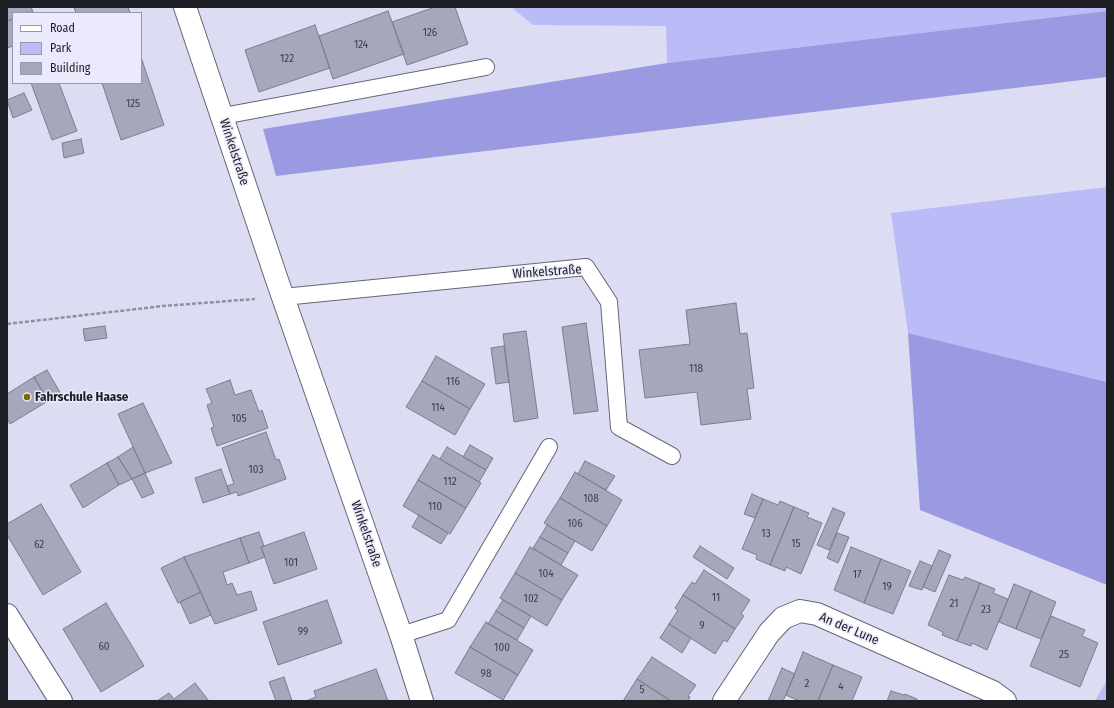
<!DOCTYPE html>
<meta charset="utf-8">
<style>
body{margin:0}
#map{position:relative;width:1114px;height:708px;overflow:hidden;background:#dcddf2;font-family:"Fira Sans Condensed",sans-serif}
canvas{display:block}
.frame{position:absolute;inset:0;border:8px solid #1e1e25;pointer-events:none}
.legend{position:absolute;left:12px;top:12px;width:130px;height:72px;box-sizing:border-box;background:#eaeafc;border:1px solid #9898a6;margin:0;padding:5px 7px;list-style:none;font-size:12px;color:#1e1e25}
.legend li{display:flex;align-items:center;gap:8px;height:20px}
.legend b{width:20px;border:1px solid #9898a6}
</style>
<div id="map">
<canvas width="1114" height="708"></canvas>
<div class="frame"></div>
<ul class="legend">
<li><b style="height:5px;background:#fff"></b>Road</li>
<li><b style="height:11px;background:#bbbbf7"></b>Park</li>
<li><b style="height:11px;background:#a7a7bc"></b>Building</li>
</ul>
</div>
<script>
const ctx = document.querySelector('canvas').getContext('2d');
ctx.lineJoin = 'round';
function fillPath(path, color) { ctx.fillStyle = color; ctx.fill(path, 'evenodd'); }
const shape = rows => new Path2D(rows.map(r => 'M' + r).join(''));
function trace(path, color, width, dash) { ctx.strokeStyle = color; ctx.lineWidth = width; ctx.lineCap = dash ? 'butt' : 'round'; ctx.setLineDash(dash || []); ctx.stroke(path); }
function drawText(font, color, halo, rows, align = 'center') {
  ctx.font = font + ' "Fira Sans Condensed",sans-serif'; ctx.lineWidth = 3; ctx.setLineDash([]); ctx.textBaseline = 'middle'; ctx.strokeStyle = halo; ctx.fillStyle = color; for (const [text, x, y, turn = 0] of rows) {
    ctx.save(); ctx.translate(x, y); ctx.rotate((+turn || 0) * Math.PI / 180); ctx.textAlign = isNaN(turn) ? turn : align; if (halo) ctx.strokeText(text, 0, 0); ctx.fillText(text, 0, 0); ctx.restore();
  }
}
const green = shape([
 [511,7,1107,7,1107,11,667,63,666,26,533,25],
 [1107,187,1107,382,908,333,891,213],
 [1107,680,1107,701,1095,701]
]);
const forest = shape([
 [1107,11,1107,77,276,176,263,129,667,63],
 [908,333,1107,382,1107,585,920,510]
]);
const building = shape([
 [7,7,31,7,33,12,13,13,13,19,7,21,7,7],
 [74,7,128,7,130,13,76,13,74,7],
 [435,7,455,7,468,44,407,65,392,22,435,7],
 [388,11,404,54,333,79,319,36,388,11],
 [13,19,13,46,7,48,7,21,13,19],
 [315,25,330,68,259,92,245,50,315,25],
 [141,57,164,125,121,140,102,83,141,83,141,57],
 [31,83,59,83,77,131,52,140,31,83],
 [24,93,32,110,13,118,7,100,24,93],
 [81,139,84,153,64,158,62,143,81,139],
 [736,303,740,334,747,333,754,388,747,389,751,419,701,425,697,392,645,398,639,350,690,344,686,310,736,303],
 [586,323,598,411,574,414,562,327,586,323],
 [105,326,107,338,85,341,83,329,105,326],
 [526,331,538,418,514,422,503,334,526,331],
 [504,346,509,382,496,384,491,348,504,346],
 [436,356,485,384,470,409,422,381,436,356],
 [47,370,61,394,48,401,34,377,47,370],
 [34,377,48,401,10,424,7,418,7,394,34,377],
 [230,380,235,395,251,390,259,412,262,410,268,428,217,446,211,428,214,427,207,405,212,403,206,389,230,380],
 [422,381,470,409,455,435,406,407,422,381],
 [143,403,172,463,145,473,118,414,143,403],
 [266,432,276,460,279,459,286,479,238,496,237,492,230,494,227,486,234,484,222,448,266,432],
 [470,445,493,458,486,470,463,457,470,445],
 [133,447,145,473,132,479,118,457,133,447],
 [447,447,486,470,479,482,440,459,447,447],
 [433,455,481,483,466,508,418,480,433,455],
 [118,457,132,479,119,485,107,463,118,457],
 [585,461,615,476,606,490,578,474,585,461],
 [107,463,119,485,83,508,70,485,107,463],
 [221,469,230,494,203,503,195,478,221,469],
 [575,472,622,500,607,526,560,498,575,472],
 [145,473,154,493,142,498,132,479,145,473],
 [418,480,466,508,450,534,403,506,418,480],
 [752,494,763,499,755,518,744,514,752,494],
 [560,498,607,526,592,551,544,523,560,498],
 [763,499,778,505,780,501,794,507,770,565,756,559,757,555,742,549,763,499],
 [41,504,81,572,43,595,7,535,7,524,41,504],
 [794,507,809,513,807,517,822,523,801,574,786,567,785,571,770,565,794,507],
 [833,508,845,513,829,550,817,545,833,508],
 [419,515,448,533,441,544,412,527,419,515],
 [547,525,575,541,568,553,540,537,547,525],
 [259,532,264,546,261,547,265,557,249,563,240,538,259,532],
 [304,532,317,569,274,584,261,547,304,532],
 [837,533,849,537,838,563,827,558,837,533],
 [540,537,568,553,561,565,533,548,540,537],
 [240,538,249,563,223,572,227,585,232,583,237,595,251,591,257,610,215,624,184,557,240,538],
 [700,546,734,568,727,579,693,557,700,546],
 [530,547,578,575,562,600,515,573,530,547],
 [851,547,881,559,864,603,834,590,851,547],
 [939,550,951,555,935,592,923,587,939,550],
 [184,557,201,592,178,603,161,568,184,557],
 [881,559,911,571,893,614,864,603,881,559],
 [920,561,932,566,922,590,909,586,920,561],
 [704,570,750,600,741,614,744,616,735,629,683,595,692,582,695,584,704,570],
 [515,573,562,600,547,626,500,598,515,573],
 [949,575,963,580,965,577,980,583,957,641,942,635,943,632,928,625,949,575],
 [980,583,995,589,993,593,1008,599,987,650,972,643,971,646,957,641,980,583],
 [1014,584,1031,591,1016,629,999,622,1014,584],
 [1031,591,1056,602,1041,639,1016,629,1031,591],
 [201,592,211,615,190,624,180,602,201,592],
 [683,595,735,629,727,642,724,640,715,654,669,624,678,610,675,608,683,595],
 [327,600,342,643,278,665,263,622,327,600],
 [503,600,531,616,524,628,496,611,503,600],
 [106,603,144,666,101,692,63,629,106,603],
 [496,611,524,628,517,640,488,624,496,611],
 [1051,616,1085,630,1082,636,1098,643,1080,687,1030,666,1051,616],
 [486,622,533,650,518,675,470,647,486,622],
 [669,624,691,638,682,653,660,638,669,624],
 [470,647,518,675,503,700,455,673,470,647],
 [803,652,833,665,818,701,799,701,786,695,803,652],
 [652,657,696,685,688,696,690,697,688,701,671,701,637,679,652,657],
 [833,665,862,677,852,701,818,701,833,665],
 [782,668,795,674,783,701,768,701,782,668],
 [376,669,388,701,306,701,316,697,314,691,376,669],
 [284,677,292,701,276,701,269,682,284,677],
 [637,679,671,701,623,701,637,679],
 [195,683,209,701,157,701,169,693,174,699,195,683],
 [891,691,904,695,905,694,917,699,917,701,887,701,891,691]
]);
const path = shape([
 [7,324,163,306,255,299]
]);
const service = shape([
 [223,116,486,67],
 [283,297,586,267,609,302,619,427,672,456],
 [401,635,448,620,549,447]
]);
const minor = shape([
 [185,7,277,280,401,635,422,701],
 [724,701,769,633,783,618,800,611,817,614,993,692,1005,701]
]);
const tertiary = shape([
 [7,615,61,701]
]);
const markers = [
 [27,397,4,"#746c09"]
];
const numberNames = [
 ["126",430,33],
 ["124",361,45],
 ["122",287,59],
 ["125",133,104],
 ["118",696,369],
 ["116",453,382],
 ["114",438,408],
 ["105",239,419],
 ["103",256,470],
 ["112",450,482],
 ["108",591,499],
 ["110",435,507],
 ["106",575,524],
 ["13",766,534],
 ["15",796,544],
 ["62",39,545],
 ["101",291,563],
 ["104",546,574],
 ["17",857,575],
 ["19",887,587],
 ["11",716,598],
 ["102",531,599],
 ["21",954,604],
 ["23",986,610],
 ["9",702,626],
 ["99",303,632],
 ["60",104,647],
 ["100",502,648],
 ["25",1064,655],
 ["98",486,674],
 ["2",807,684],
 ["4",841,687],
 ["5",642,690]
];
const streetNames = [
 ["Winkelstraße",234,152,72],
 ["Winkelstraße",547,272,-4],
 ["Winkelstraße",366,534,71],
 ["An der Lune",849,629,23]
];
const poiNames = [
 ["Fahrschule Haase",35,397]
];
fillPath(green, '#bbbbf7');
fillPath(forest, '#9b99e2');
fillPath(building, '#a7a7bc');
trace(building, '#7c7c8f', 1);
trace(service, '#666679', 18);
trace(minor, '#666679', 24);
trace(tertiary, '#666679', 24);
trace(path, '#8f909f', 2.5, [4, 2]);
trace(service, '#fff', 16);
trace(minor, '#fff', 22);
trace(tertiary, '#fff', 22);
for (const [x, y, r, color] of markers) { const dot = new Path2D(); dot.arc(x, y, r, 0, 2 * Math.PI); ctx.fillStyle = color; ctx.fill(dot); trace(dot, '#eaeafc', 1.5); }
drawText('11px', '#40404b', null, numberNames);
drawText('13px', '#1e1e25', '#eaeafc', streetNames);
drawText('bold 13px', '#1e1e25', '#eaeafc', poiNames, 'left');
</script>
